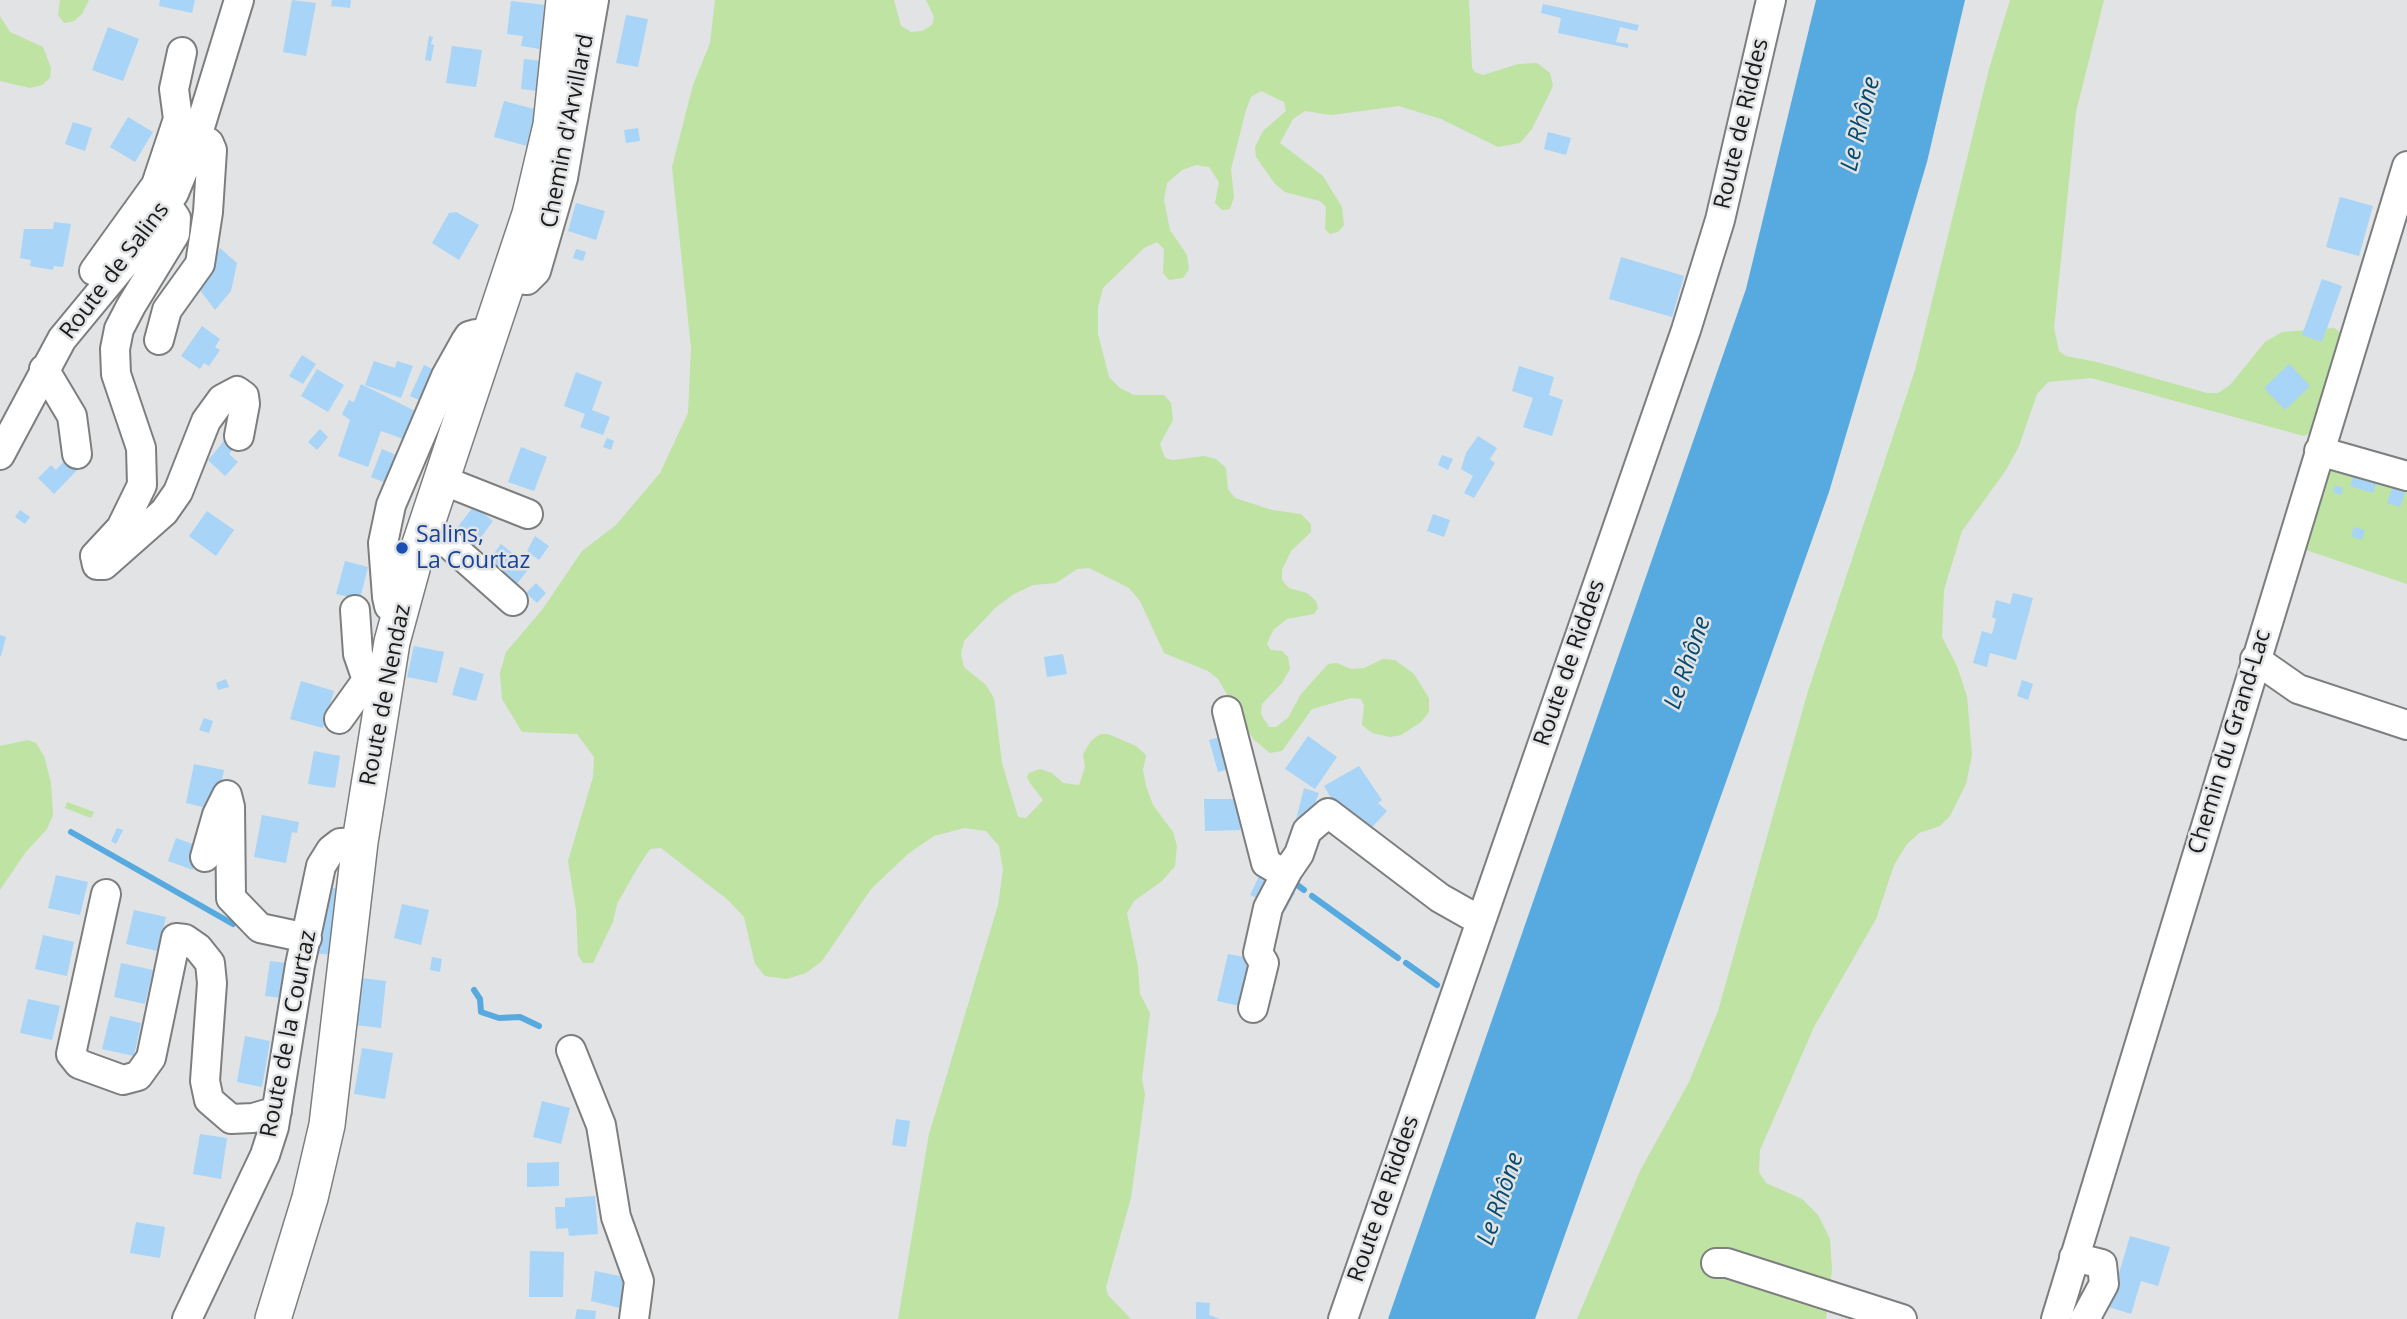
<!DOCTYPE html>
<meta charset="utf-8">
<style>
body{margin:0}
canvas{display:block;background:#e1e3e4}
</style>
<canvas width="2407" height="1319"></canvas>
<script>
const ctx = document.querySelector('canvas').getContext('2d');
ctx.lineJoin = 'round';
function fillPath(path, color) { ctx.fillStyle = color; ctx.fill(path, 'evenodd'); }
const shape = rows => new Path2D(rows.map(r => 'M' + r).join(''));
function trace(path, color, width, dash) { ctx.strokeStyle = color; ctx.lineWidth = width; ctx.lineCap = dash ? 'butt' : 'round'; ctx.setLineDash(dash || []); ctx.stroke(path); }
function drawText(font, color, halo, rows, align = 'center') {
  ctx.font = font + ' "Open Sans",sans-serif'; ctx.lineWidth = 5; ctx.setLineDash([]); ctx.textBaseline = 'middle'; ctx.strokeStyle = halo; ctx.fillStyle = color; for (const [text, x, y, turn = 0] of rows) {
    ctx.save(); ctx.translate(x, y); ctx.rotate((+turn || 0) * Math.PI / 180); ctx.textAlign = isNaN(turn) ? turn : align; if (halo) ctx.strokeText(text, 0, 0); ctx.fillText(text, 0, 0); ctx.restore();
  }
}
const green = shape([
 [60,0,89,0,82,14,74,21,64,23,58,15],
 [715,0,894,0,901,26,911,32,922,31,932,25,934,17,926,0,1469,0,1472,68,1475,72,1483,75,1518,64,1537,63,1550,73,1553,86,1532,129,1520,143,1498,147,1441,119,1399,106,1331,115,1305,111,1293,119,1280,143,1323,176,1342,207,1344,225,1338,232,1330,234,1325,229,1326,207,1320,201,1285,192,1275,184,1256,157,1255,147,1263,131,1286,111,1284,102,1261,91,1251,97,1246,110,1231,169,1234,197,1230,209,1222,210,1215,203,1219,182,1209,167,1196,165,1182,170,1167,183,1164,200,1170,230,1187,255,1189,269,1183,278,1169,280,1163,273,1164,249,1157,242,1144,248,1103,288,1098,307,1098,334,1109,377,1120,388,1134,395,1164,395,1171,403,1173,420,1160,444,1165,458,1173,460,1204,456,1216,459,1226,468,1228,489,1235,498,1272,510,1301,514,1311,524,1311,532,1291,551,1282,570,1282,580,1289,588,1307,593,1316,601,1318,608,1314,614,1287,619,1273,630,1267,644,1271,650,1282,651,1288,657,1290,669,1282,683,1262,704,1261,714,1269,727,1276,727,1288,718,1301,694,1328,664,1337,663,1351,669,1364,668,1383,659,1395,660,1414,674,1429,698,1429,712,1421,722,1401,735,1390,737,1372,733,1362,725,1364,705,1361,699,1351,698,1312,709,1282,751,1270,753,1254,740,1218,679,1208,671,1164,653,1140,601,1129,588,1089,568,1077,569,1056,583,1033,585,1014,594,996,607,964,641,961,654,964,667,986,685,994,698,1002,763,1018,817,1026,818,1043,800,1030,783,1027,777,1029,773,1040,769,1052,773,1063,783,1079,785,1085,767,1083,754,1091,741,1100,734,1108,734,1136,746,1146,755,1143,770,1146,786,1153,805,1173,832,1177,846,1175,866,1162,881,1134,901,1127,913,1138,967,1140,994,1150,1013,1142,1079,1145,1094,1131,1198,1106,1287,1108,1295,1131,1319,898,1319,929,1134,998,905,1003,870,999,846,986,831,964,828,934,836,909,853,871,889,822,961,806,973,786,979,765,976,755,964,744,917,728,900,661,848,650,849,638,867,617,904,613,922,593,963,583,963,578,955,576,910,568,861,593,777,594,757,577,734,522,732,502,699,500,673,506,652,542,610,582,551,616,525,660,473,688,413,691,348,672,167,693,85,710,43],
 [2010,0,2104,0,2076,112,2054,328,2059,351,2066,356,2097,362,2207,393,2218,393,2230,385,2265,342,2282,332,2334,328,2341,333,2344,342,2312,432,2304,436,2091,378,2048,382,2037,394,2019,446,2006,470,1962,531,1944,590,1942,637,1957,666,1967,696,1972,755,1966,784,1950,816,1940,826,1919,833,1907,844,1894,865,1876,919,1814,1027,1760,1150,1759,1172,1766,1183,1802,1199,1818,1215,1830,1239,1832,1270,1826,1319,1577,1319,1640,1171,1689,1082,1718,1011,1808,691,1915,370,1989,69],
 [0,16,10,32,43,47,51,68,50,78,42,85,30,88,0,81],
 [2329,462,2407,482,2407,584,2297,547],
 [28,740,36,743,44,756,51,783,53,815,47,829,25,853,0,890,0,746],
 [67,802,94,812,91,818,65,808]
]);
const water = shape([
 [1816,0,1965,0,1927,162,1829,492,1535,1319,1388,1319,1746,289]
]);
const stream = shape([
 [71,832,233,924],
 [1292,881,1304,890],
 [1312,896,1398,958],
 [1406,963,1437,985],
 [474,990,480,999,481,1012,499,1018,520,1017,539,1026]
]);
const building = shape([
 [160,0,195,0,192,13,159,6],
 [292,0,316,3,306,56,283,52],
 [332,0,351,0,350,8,331,6],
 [511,1,545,5,540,49,521,46,523,36,507,34],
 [1543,4,1639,25,1637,31,1620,27,1616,42,1628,44,1628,48,1558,33,1561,18,1541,13],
 [626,15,648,19,638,67,616,63],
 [108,27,139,39,123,81,92,70],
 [429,36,433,37,431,44,434,45,431,61,425,60],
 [452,46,482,50,476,87,446,83],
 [524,59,542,61,538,91,521,89],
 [504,101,538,110,527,146,494,137],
 [128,117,153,132,135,162,110,147],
 [73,122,92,128,85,151,65,144],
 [638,128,640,141,626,143,624,130],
 [1548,132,1571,138,1566,155,1544,149],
 [2340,197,2373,206,2359,256,2326,247],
 [576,203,605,211,596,240,568,231],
 [456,212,479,225,459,260,432,243,449,213],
 [54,222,71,224,63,267,54,266,53,270,30,266,31,260,20,258,24,229,53,229],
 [220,248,237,263,231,291,215,310,193,281,210,268],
 [576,249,586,252,583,261,573,258],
 [1621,257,1684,276,1672,317,1609,299],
 [2322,279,2342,286,2322,342,2302,335],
 [202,326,220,339,215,347,220,350,209,366,204,363,200,369,181,356],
 [302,355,316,364,303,384,289,376],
 [374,361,395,368,397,361,413,366,401,398,365,385],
 [2289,364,2310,386,2285,410,2264,388],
 [424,365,440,373,426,403,410,396],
 [1519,366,1554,377,1549,395,1563,400,1552,436,1523,427,1533,398,1512,391],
 [317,369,344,385,328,412,301,396],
 [576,372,602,382,592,410,610,417,603,435,580,427,585,414,564,406],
 [361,384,417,412,406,440,381,431,368,467,338,456,350,420,342,414,349,400,354,402],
 [320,429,328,437,317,450,308,442],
 [1478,436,1497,448,1490,459,1495,463,1474,498,1464,493,1473,476,1461,469,1466,453],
 [607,438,614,441,611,450,603,447],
 [224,441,233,449,229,454,238,462,225,476,208,460],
 [521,447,547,457,534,491,508,482],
 [382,449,396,455,394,459,403,462,393,486,371,477],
 [1442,455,1453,459,1448,470,1438,465],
 [69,456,80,467,54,494,38,478,51,465,56,470],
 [2354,474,2377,481,2373,493,2350,486],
 [2335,485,2343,488,2341,495,2333,492],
 [2393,485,2406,489,2400,507,2387,503],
 [474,506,493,521,473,548,453,533],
 [20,510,30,517,25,524,15,517],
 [207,511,234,530,216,556,189,536],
 [1433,514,1450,520,1444,537,1427,531],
 [2354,527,2365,530,2362,540,2351,536],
 [535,536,549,546,539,560,527,551],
 [501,544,530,567,513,589,484,567],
 [345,561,368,567,360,599,336,594],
 [536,583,546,593,537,603,526,593],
 [2013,593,2033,598,2016,660,1990,653,1987,667,1973,663,1982,631,1992,634,1996,619,1992,617,1996,600,2010,604],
 [0,635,6,637,1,656,0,656],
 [414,646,444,652,437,683,407,677],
 [1063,654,1067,674,1047,677,1044,657],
 [460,667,484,674,476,701,452,695],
 [226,679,229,687,218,690,216,683],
 [2022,680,2033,684,2028,700,2017,696],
 [301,681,334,691,323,728,290,719],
 [204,718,213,721,209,733,199,730],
 [1227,735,1237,767,1218,772,1209,740],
 [1308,736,1337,757,1315,789,1285,769],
 [314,751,340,756,335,788,308,784],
 [194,764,224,770,215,810,186,803],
 [1359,766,1382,800,1378,803,1387,811,1365,835,1350,823,1355,815,1342,805,1337,808,1324,786],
 [1304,788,1319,793,1307,824,1296,820],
 [1204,799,1239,799,1240,830,1205,831],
 [262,815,299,822,297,833,292,832,286,863,254,857],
 [117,828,123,830,116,844,111,841],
 [176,838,201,847,193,870,168,861],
 [1262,870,1277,876,1266,902,1250,895],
 [56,875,88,882,80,915,48,908],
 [322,887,341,889,334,955,311,953],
 [1285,887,1295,893,1285,911,1275,906],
 [402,904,429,910,421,945,394,938],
 [134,910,166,917,158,951,126,944],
 [43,935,74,942,67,976,35,969],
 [1228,954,1255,959,1245,1007,1217,1001],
 [432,957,442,959,440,972,430,970],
 [270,961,294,964,289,999,265,996],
 [121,963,153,970,145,1004,114,997],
 [361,978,386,981,381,1028,356,1025],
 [28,999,60,1006,52,1040,20,1033],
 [110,1016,141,1023,134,1056,102,1049],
 [245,1036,270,1041,262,1087,237,1082],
 [362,1048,393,1053,385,1099,354,1094],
 [542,1101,570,1108,561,1144,533,1137],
 [896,1119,910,1121,906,1147,892,1145],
 [200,1134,227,1138,221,1179,193,1174],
 [559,1162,559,1186,527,1187,527,1163],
 [595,1196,598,1234,569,1236,568,1228,556,1229,555,1207,565,1207,565,1198],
 [136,1222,165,1227,160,1258,130,1253],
 [2130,1236,2170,1247,2158,1286,2141,1281,2131,1314,2109,1307],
 [530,1251,564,1252,563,1297,529,1297],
 [595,1271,625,1277,624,1309,591,1301],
 [1196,1302,1210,1303,1209,1315,1220,1319,1196,1319],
 [577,1309,596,1311,595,1319,575,1319]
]);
const minor = shape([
 [167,205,176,218,175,234,131,306,119,329,115,349,116,374,141,448,142,485,121,528,95,556,97,565,104,565,164,512,178,492,206,421,222,399,237,391,244,396,245,404,239,436],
 [94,271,156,185,178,119,174,89,182,52],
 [509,278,527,280,536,271,563,178,594,0],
 [159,340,167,310,200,264,208,212,212,150,209,143,197,135],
 [44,369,72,416,77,454],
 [2319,451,2407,476],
 [0,455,62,339,138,247,174,193,196,140,239,0],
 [442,480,528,514],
 [423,533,450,545,513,601],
 [355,610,358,654,367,680,384,685],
 [400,611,389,606,387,597,383,543,391,505,446,376,465,342,469,336,476,334,489,338],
 [2255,659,2298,689,2407,725],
 [1227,711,1266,863,1278,870,1288,870,1299,854,1307,831,1328,813,1440,898,1479,920],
 [339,719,367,680],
 [205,857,217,815,227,795,230,807,231,898,260,928,307,938],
 [106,894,71,1054,79,1064,123,1080,138,1076,151,1058,176,938,185,939,198,948,210,963,212,983,205,1081,209,1100,231,1119,253,1118,277,1111],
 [1253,1008,1264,963,1258,953,1268,908,1288,870],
 [571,1050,601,1125,616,1217,639,1281,634,1319],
 [2074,1257,2102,1264,2104,1284,2085,1319],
 [1716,1263,1727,1263,1902,1319],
 [187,1319,265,1155,274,1127,300,965,321,866,331,850,340,843,360,842],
 [1343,1319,1686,330,1720,220,1771,0],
 [2056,1319,2407,166]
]);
const major = shape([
 [273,1319,310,1198,327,1125,360,842,392,642,413,565,530,214,551,125,564,0]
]);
const markers = [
 [402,548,7,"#1a4fb4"]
];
const streetNames = [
 ["Route de Riddes",1742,124,-77],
 ["Chemin d'Arvillard",568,131,-79],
 ["Route de Salins",115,271,-53],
 ["Route de Riddes",1570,663,-71],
 ["Route de Nendaz",386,695,-79],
 ["Chemin du Grand-Lac",2230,742,-73],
 ["Route de la Courtaz",289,1034,-79],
 ["Route de Riddes",1384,1199,-71]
];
const transitNames = [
 ["Salins,",416,535],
 ["La Courtaz",416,561]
];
const waterNames = [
 ["Le Rhône",1861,124,-76],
 ["Le Rhône",1688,663,-71],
 ["Le Rhône",1501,1199,-71]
];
fillPath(green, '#bee3a3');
fillPath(water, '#56aadf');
trace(stream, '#56aadf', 6);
fillPath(building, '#a7d4f7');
trace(minor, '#7d7e7f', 32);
trace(major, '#7d7e7f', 38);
trace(minor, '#fff', 28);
trace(major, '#fff', 35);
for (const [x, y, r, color] of markers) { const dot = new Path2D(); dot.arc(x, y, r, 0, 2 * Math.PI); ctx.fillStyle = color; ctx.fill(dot); trace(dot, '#e1e3e4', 2.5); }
drawText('23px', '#191a1a', '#e1e3e4', streetNames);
drawText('23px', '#164399', '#e1e3e4', transitNames, 'left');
drawText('italic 24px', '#054a6e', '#e1e3e4', waterNames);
</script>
